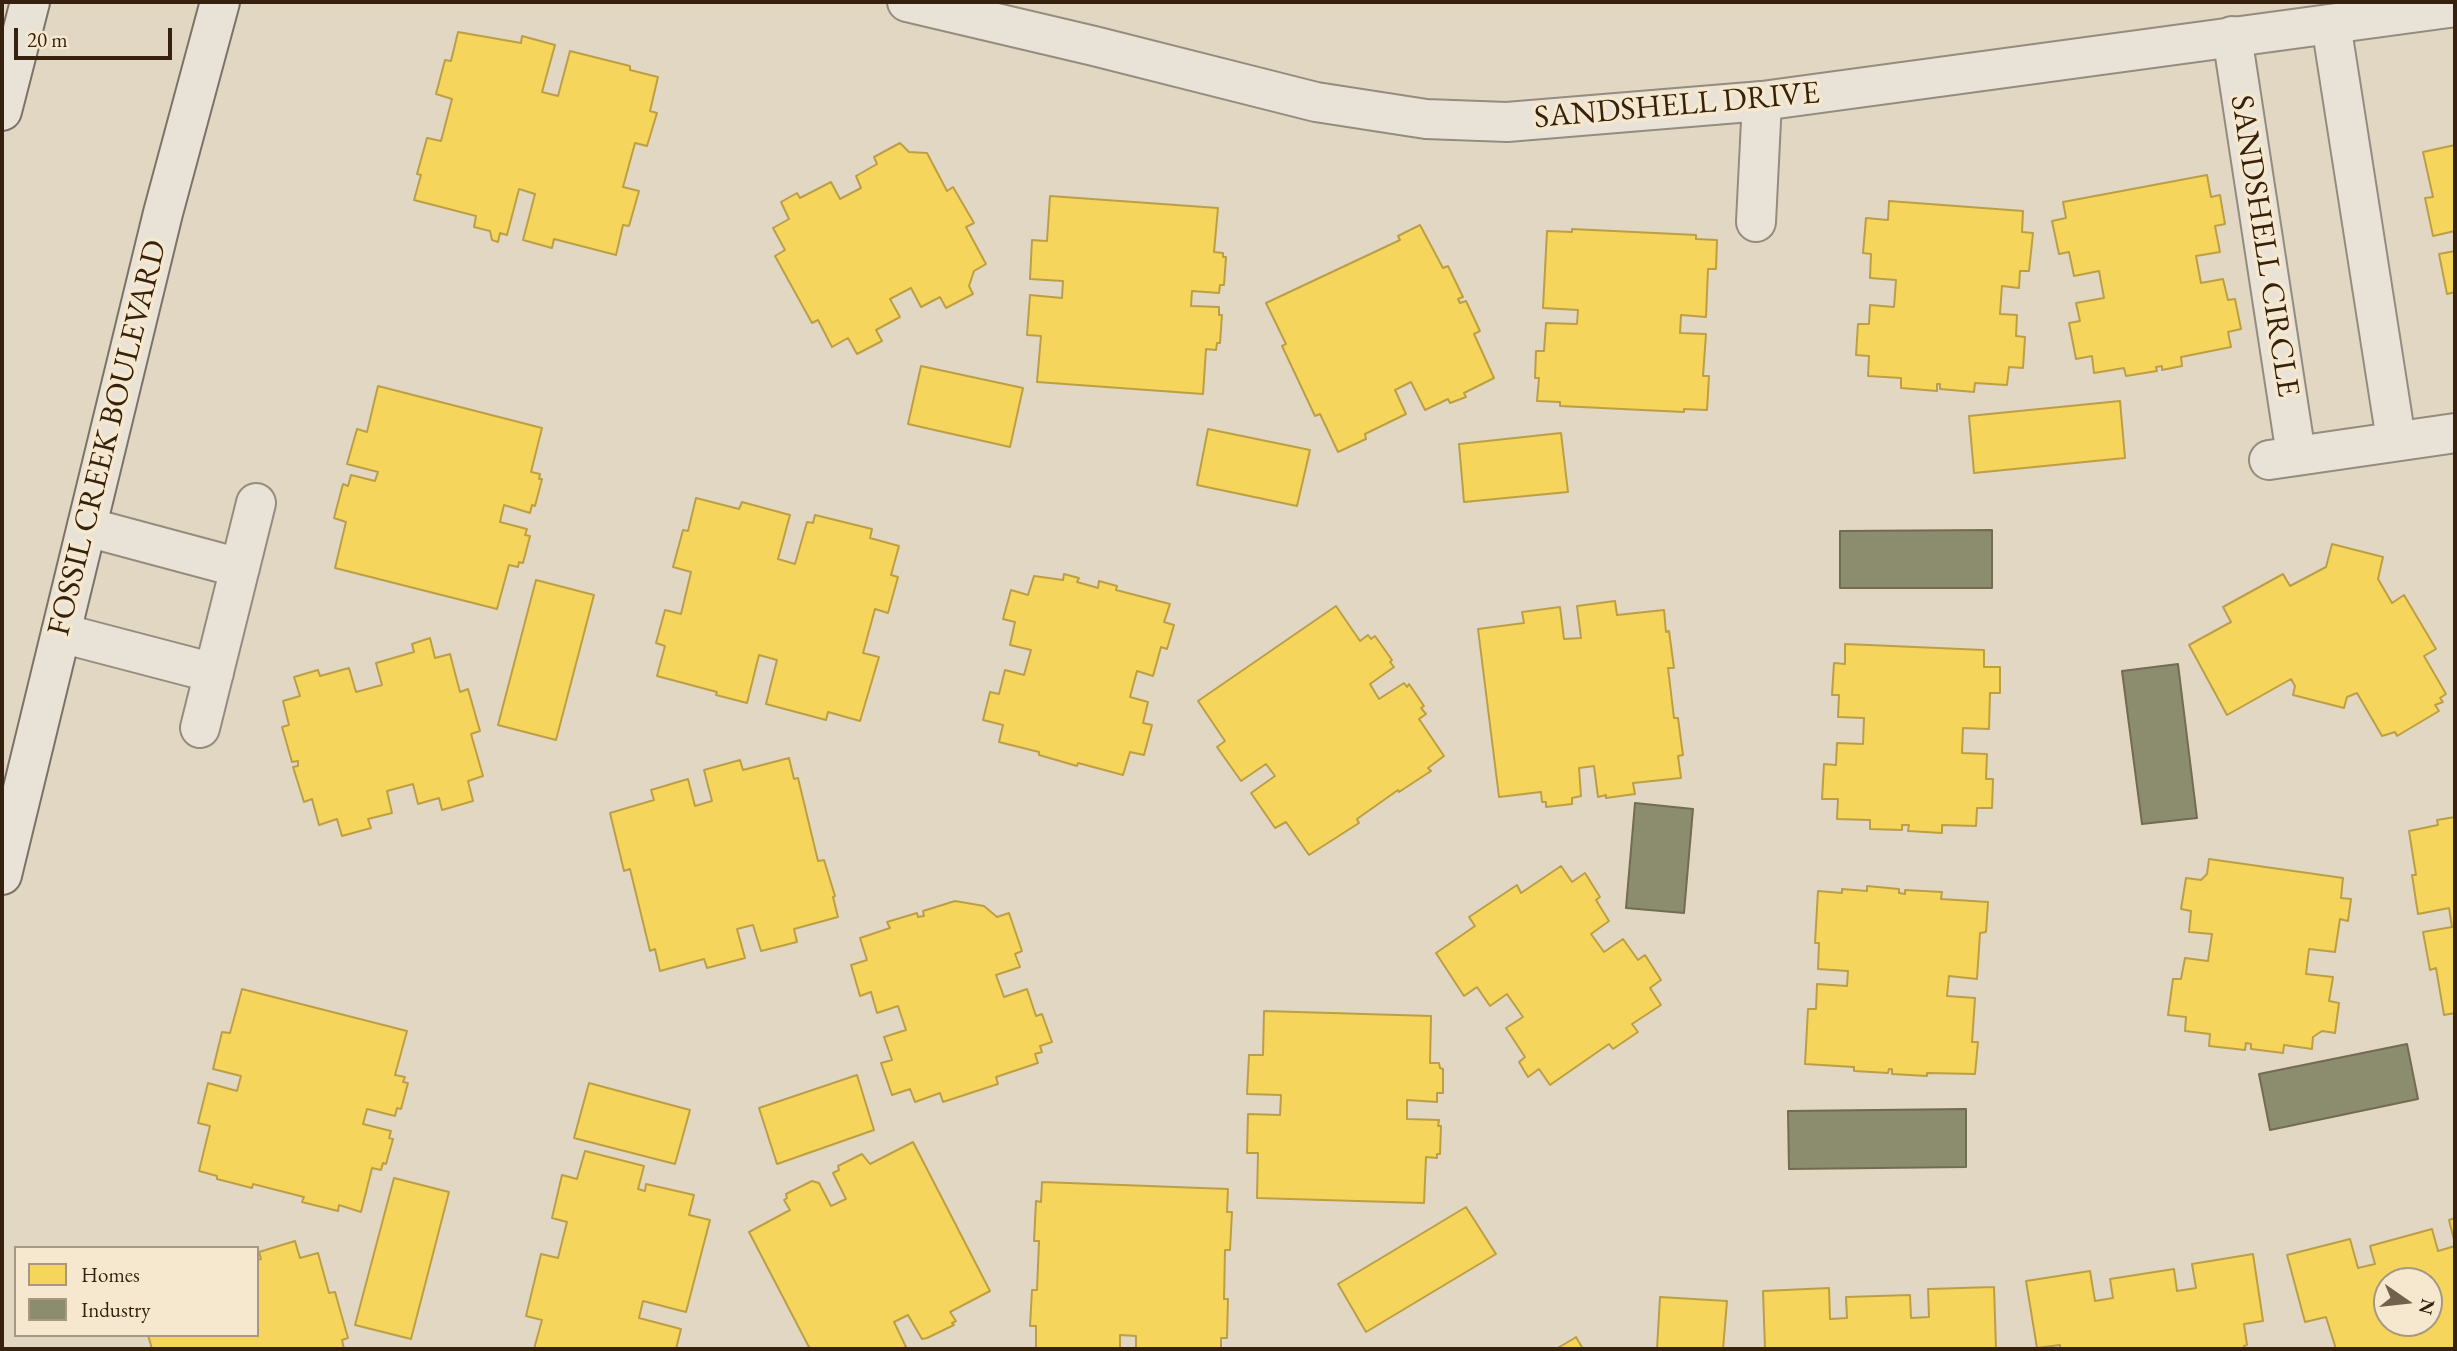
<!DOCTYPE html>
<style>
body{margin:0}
#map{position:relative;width:2457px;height:1351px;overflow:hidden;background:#e2d7c2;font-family:"EB Garamond",serif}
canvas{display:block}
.frame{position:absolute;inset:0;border:4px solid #35210e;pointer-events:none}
.legend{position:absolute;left:14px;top:1246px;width:245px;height:91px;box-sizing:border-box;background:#f5e8cf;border:2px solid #a89882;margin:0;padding:9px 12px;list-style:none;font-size:21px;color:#35210e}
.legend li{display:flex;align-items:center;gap:14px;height:35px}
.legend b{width:35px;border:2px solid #a89882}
.north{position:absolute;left:2373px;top:1267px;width:70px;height:70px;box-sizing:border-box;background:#f5e8cf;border:2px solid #a89882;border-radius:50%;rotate:104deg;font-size:19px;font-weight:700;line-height:28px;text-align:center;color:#35210e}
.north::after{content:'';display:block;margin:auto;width:24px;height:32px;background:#72614d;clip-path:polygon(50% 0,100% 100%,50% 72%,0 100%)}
.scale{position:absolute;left:14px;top:28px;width:158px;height:32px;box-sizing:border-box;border:4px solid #35210e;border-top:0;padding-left:9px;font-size:21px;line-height:24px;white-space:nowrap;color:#35210e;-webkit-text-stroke:5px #f5e8cf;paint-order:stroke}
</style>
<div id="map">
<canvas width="2457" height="1351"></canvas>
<div class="frame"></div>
<ul class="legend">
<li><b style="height:19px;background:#f6d55c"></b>Homes</li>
<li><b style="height:19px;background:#8c8c6e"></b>Industry</li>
</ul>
<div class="north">N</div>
<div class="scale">20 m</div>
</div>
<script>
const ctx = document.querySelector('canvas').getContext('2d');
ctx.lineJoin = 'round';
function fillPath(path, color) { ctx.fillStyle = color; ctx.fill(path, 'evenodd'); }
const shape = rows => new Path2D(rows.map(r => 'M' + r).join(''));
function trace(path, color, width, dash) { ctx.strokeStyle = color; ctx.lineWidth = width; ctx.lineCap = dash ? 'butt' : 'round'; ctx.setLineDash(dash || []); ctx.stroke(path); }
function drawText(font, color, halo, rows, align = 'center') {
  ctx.font = font + ' "EB Garamond",serif'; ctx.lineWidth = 7; ctx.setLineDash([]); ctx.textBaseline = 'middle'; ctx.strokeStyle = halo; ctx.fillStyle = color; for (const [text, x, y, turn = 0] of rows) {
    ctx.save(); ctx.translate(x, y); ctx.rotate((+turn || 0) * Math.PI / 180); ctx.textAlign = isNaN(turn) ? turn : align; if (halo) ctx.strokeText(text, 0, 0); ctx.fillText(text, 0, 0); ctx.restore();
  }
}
const homes = shape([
 [458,32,521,43,522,36,555,45,542,92,558,96,570,51,630,66,630,70,658,77,650,111,657,113,647,146,635,143,623,187,639,191,629,226,623,225,616,255,554,239,552,248,523,240,535,194,519,189,507,235,500,233,498,242,492,240,490,231,474,227,476,216,414,200,421,175,417,174,427,138,441,141,452,99,436,94,445,60,451,61,458,32],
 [900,143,909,152,927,153,947,191,953,187,974,223,966,227,986,264,974,271,969,286,973,294,946,308,940,297,921,307,911,288,890,299,900,317,876,330,882,341,857,354,848,338,832,347,818,320,812,323,775,256,785,250,773,228,789,219,781,202,797,193,800,198,831,182,840,199,861,188,856,176,877,164,874,157,900,143],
 [2455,145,2455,231,2433,236,2425,198,2433,197,2423,152,2455,145],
 [2207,175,2211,197,2220,195,2225,224,2215,226,2220,252,2196,256,2201,283,2223,279,2228,300,2235,299,2241,329,2228,332,2231,347,2181,357,2182,366,2162,370,2162,366,2156,367,2157,371,2126,376,2124,368,2094,373,2092,356,2076,359,2069,323,2080,321,2076,303,2104,298,2099,271,2074,276,2069,252,2059,254,2052,221,2066,218,2063,202,2207,175],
 [1050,196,1218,208,1214,252,1223,253,1223,257,1226,257,1224,285,1220,285,1219,293,1192,291,1191,306,1219,307,1219,315,1222,315,1220,343,1217,343,1216,350,1206,349,1203,394,1037,382,1041,336,1027,335,1030,295,1062,298,1063,281,1030,279,1032,240,1047,241,1050,196],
 [1889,201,2023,211,2022,232,2033,233,2029,271,2020,271,2019,288,2002,286,2000,314,2017,315,2016,336,2025,337,2023,368,2009,367,2007,385,1975,383,1974,392,1940,389,1940,384,1937,384,1937,391,1901,388,1901,378,1868,376,1869,356,1856,355,1858,324,1869,324,1870,305,1894,307,1896,280,1870,278,1871,254,1863,253,1866,218,1888,220,1889,201],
 [1420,225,1443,268,1448,266,1463,297,1458,299,1460,303,1466,301,1480,331,1474,334,1494,378,1464,393,1466,397,1450,403,1448,399,1425,410,1411,382,1395,390,1406,414,1365,434,1366,439,1338,452,1320,414,1315,416,1282,346,1286,344,1266,303,1400,240,1398,236,1420,225],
 [1572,229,1696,235,1696,239,1717,240,1716,269,1708,269,1706,317,1681,315,1680,333,1706,334,1703,376,1709,376,1707,410,1684,409,1684,412,1560,406,1560,402,1537,401,1539,378,1535,378,1536,351,1544,351,1546,323,1577,324,1578,310,1543,308,1547,231,1572,232,1572,229],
 [2455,251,2455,292,2447,294,2439,254,2455,251],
 [921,366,1023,388,1010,447,908,424,921,366],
 [378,386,542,428,531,472,540,474,539,479,542,479,535,506,532,505,530,513,504,505,500,522,527,529,525,535,530,536,523,563,519,562,518,567,509,565,497,609,335,568,346,522,334,518,343,484,348,486,351,475,375,481,378,472,347,464,357,429,367,432,378,386],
 [2120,401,2125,458,1974,473,1969,416,2120,401],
 [1208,429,1310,450,1297,506,1197,485,1208,429],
 [1561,433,1568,492,1464,502,1459,444,1561,433],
 [696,498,739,509,742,502,790,515,778,559,795,564,807,522,813,523,815,515,872,529,870,538,899,546,891,575,898,577,888,613,875,609,863,653,879,657,860,721,828,712,826,720,766,704,777,660,759,655,747,703,716,695,717,692,657,676,665,646,656,643,665,610,681,614,691,572,673,567,683,530,688,531,696,498],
 [2332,544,2383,557,2378,579,2392,603,2404,595,2436,649,2424,656,2446,694,2440,698,2443,702,2435,705,2439,711,2397,736,2395,732,2382,736,2357,693,2347,697,2344,708,2293,695,2295,686,2291,679,2227,715,2189,645,2231,622,2223,607,2283,574,2290,586,2326,567,2332,544],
 [1064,574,1079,578,1077,582,1098,588,1099,581,1117,586,1116,590,1170,604,1164,622,1174,625,1167,649,1161,647,1153,676,1137,671,1130,697,1148,702,1143,723,1152,725,1144,755,1130,752,1123,775,1078,763,1077,766,1039,755,1039,752,999,742,1003,725,983,720,990,692,999,694,1005,670,1024,675,1031,650,1010,645,1015,622,1003,619,1011,590,1028,595,1034,576,1063,580,1064,574],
 [536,580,594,595,556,740,498,725,536,580],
 [1615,601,1617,615,1664,610,1666,632,1669,631,1674,668,1668,668,1674,718,1678,718,1683,755,1678,756,1681,778,1633,783,1635,794,1606,798,1606,795,1598,797,1594,766,1579,768,1581,796,1572,798,1572,804,1546,807,1546,802,1542,802,1541,792,1499,797,1478,629,1524,623,1522,612,1560,607,1564,639,1581,638,1577,606,1615,601],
 [1336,606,1360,641,1368,635,1371,639,1375,636,1392,660,1390,662,1394,667,1370,684,1379,699,1404,683,1407,687,1409,684,1424,706,1421,708,1426,714,1419,719,1444,756,1428,768,1431,771,1399,792,1398,790,1357,819,1359,823,1309,855,1286,822,1275,828,1251,793,1275,776,1266,764,1241,781,1217,747,1225,741,1198,701,1336,606],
 [430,638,435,658,450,654,460,692,468,689,480,731,471,734,483,776,468,781,473,801,442,810,439,798,418,804,413,784,387,791,392,813,368,819,371,828,342,836,337,819,319,825,312,799,304,802,293,767,298,766,298,761,292,762,282,727,289,725,283,701,300,696,294,677,318,670,320,676,349,668,356,692,382,685,376,663,414,652,412,644,430,638],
 [1845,644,1984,650,1984,667,2000,667,2000,693,1990,693,1989,729,1963,728,1962,753,1987,754,1986,779,1993,779,1992,808,1977,808,1976,826,1942,825,1942,833,1908,831,1909,825,1902,825,1902,830,1870,829,1870,820,1837,819,1838,799,1822,799,1824,764,1836,765,1837,743,1863,744,1864,718,1838,717,1839,695,1832,695,1834,663,1845,664,1845,644],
 [789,758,794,779,798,778,818,861,824,860,835,896,833,897,838,917,794,929,797,942,761,951,753,925,737,929,745,958,707,968,704,959,660,971,655,949,650,951,630,869,624,871,610,813,654,800,651,790,688,779,695,806,712,801,704,770,740,760,743,770,789,758],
 [2455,817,2455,1013,2444,1015,2436,968,2430,970,2423,932,2452,927,2449,908,2418,914,2412,875,2416,875,2409,831,2438,825,2437,820,2455,817],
 [2209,859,2343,878,2341,898,2351,899,2348,921,2340,919,2335,952,2309,949,2306,974,2333,977,2329,1001,2339,1003,2335,1033,2322,1031,2313,1037,2312,1049,2284,1045,2283,1053,2251,1049,2251,1044,2246,1043,2245,1050,2209,1046,2210,1034,2185,1031,2186,1017,2168,1015,2173,979,2181,979,2185,958,2208,961,2212,934,2189,932,2191,911,2181,909,2186,878,2201,880,2207,874,2209,859],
 [1561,866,1572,882,1585,873,1600,897,1596,900,1609,921,1591,934,1604,952,1623,939,1638,960,1645,955,1661,980,1650,988,1661,1005,1632,1024,1638,1032,1613,1049,1609,1044,1550,1085,1539,1069,1528,1077,1519,1062,1525,1057,1506,1028,1523,1017,1507,994,1490,1006,1477,987,1464,996,1436,953,1475,926,1469,917,1517,885,1521,893,1561,866],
 [1867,886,1899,889,1899,893,1905,894,1905,890,1942,892,1941,899,1988,902,1986,932,1980,933,1977,979,1949,976,1947,996,1975,998,1972,1042,1978,1042,1975,1074,1927,1073,1927,1076,1892,1074,1892,1069,1889,1069,1888,1073,1854,1071,1854,1067,1805,1064,1808,1009,1816,1009,1817,984,1847,986,1848,971,1818,969,1819,943,1815,943,1818,891,1842,893,1842,889,1867,891,1867,886],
 [955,901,984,906,997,917,1009,913,1022,951,1015,954,1020,967,996,975,1004,997,1027,989,1036,1016,1042,1014,1052,1042,1040,1046,1042,1052,1035,1054,1038,1063,996,1077,998,1084,943,1102,940,1093,915,1102,910,1089,892,1095,881,1063,892,1060,884,1037,906,1030,898,1006,877,1013,871,992,860,996,851,965,867,960,860,938,890,928,887,922,917,913,918,917,924,916,923,911,955,901],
 [242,989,407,1031,395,1075,405,1077,403,1082,408,1083,401,1109,397,1108,395,1116,367,1109,363,1124,391,1131,389,1138,393,1139,386,1164,383,1163,381,1170,372,1168,361,1212,339,1205,338,1211,302,1202,304,1197,253,1184,252,1188,217,1179,217,1176,199,1171,210,1126,198,1123,208,1083,237,1091,241,1076,213,1069,222,1032,230,1033,242,989],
 [1264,1011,1431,1016,1430,1063,1439,1063,1440,1068,1443,1069,1443,1093,1437,1093,1437,1102,1407,1100,1407,1119,1439,1120,1438,1126,1441,1126,1440,1154,1437,1154,1437,1158,1426,1157,1424,1203,1257,1198,1258,1153,1247,1153,1248,1114,1280,1115,1281,1095,1247,1094,1249,1055,1263,1055,1264,1011],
 [857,1075,874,1130,777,1164,759,1108,857,1075],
 [589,1083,690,1110,675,1164,574,1138,589,1083],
 [913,1142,990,1291,950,1312,956,1321,952,1323,954,1325,927,1338,922,1339,908,1315,894,1322,906,1347,902,1349,810,1349,749,1232,790,1210,784,1200,787,1198,786,1194,812,1181,819,1183,831,1206,846,1199,833,1173,839,1170,838,1166,862,1154,870,1164,913,1142],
 [585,1151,644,1166,638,1189,645,1191,646,1184,694,1195,689,1215,710,1220,686,1312,643,1301,639,1318,681,1329,676,1349,534,1349,542,1320,526,1316,541,1254,558,1258,567,1222,552,1218,562,1175,577,1179,585,1151],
 [394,1178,449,1192,411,1339,355,1325,394,1178],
 [1042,1182,1228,1189,1227,1212,1232,1212,1230,1250,1225,1250,1224,1299,1228,1299,1227,1338,1221,1338,1221,1349,1136,1349,1136,1336,1120,1335,1120,1349,1036,1349,1036,1326,1030,1326,1032,1290,1037,1290,1039,1241,1034,1241,1036,1201,1041,1202,1042,1182],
 [1466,1207,1496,1254,1366,1332,1338,1284,1466,1207],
 [2455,1218,2455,1244,2449,1220,2455,1218],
 [2432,1229,2438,1251,2455,1246,2455,1349,2336,1349,2326,1317,2305,1322,2287,1255,2350,1239,2358,1268,2375,1264,2370,1246,2432,1229],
 [2387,1281,2429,1281,2429,1323,2387,1323,2387,1281],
 [295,1241,300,1258,318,1253,329,1293,335,1292,348,1338,342,1340,344,1349,152,1349,148,1335,257,1335,257,1260,261,1259,259,1252,295,1241],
 [2253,1254,2263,1321,2244,1324,2247,1345,2244,1346,2245,1349,2060,1349,2060,1345,2037,1348,2026,1281,2090,1271,2095,1301,2113,1298,2110,1279,2174,1269,2177,1291,2196,1288,2192,1264,2253,1254],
 [1994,1287,1996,1349,1765,1349,1763,1291,1829,1288,1830,1319,1847,1318,1846,1297,1910,1295,1911,1318,1929,1317,1928,1289,1994,1287],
 [1660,1297,1727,1301,1723,1349,1657,1349,1660,1297],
 [1576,1337,1583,1349,1556,1349,1573,1339,1576,1337]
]);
const industry = shape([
 [1992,530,1992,588,1840,588,1840,531,1992,530],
 [2178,664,2197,818,2142,824,2122,671,2178,664],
 [1635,803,1693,809,1684,913,1626,908,1635,803],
 [2407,1044,2418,1099,2270,1130,2259,1074,2407,1044],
 [1966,1109,1966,1167,1789,1169,1788,1111,1966,1109]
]);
const minor = shape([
 [2331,24,2396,440],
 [2232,36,2296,455],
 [1756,222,1762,101],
 [2269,460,2455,433],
 [87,527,240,568],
 [61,633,214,673],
 [200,728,256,503]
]);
const tertiary = shape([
 [907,2,1094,46,1316,102,1426,119,1507,122,1762,101,2455,7]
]);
const secondary = shape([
 [2,111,30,2],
 [2,875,163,213,220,2]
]);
const streetNames = [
 ["SANDSHELL DRIVE",1677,106,-5],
 ["SANDSHELL CIRCLE",2264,246,81],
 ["FOSSIL CREEK BOULEVARD",108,438,-76]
];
fillPath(homes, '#f6d55c');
trace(homes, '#bc9f45', 2);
fillPath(industry, '#8c8c6e');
trace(industry, '#726c51', 2);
trace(minor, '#958c7e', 42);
trace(tertiary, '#958c7e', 42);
trace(secondary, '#7c7366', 42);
trace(minor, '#e8e2d7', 38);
trace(tertiary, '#e8e2d7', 38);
trace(secondary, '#e8e2d7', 38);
drawText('32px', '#35210e', '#f5e8cf', streetNames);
</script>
